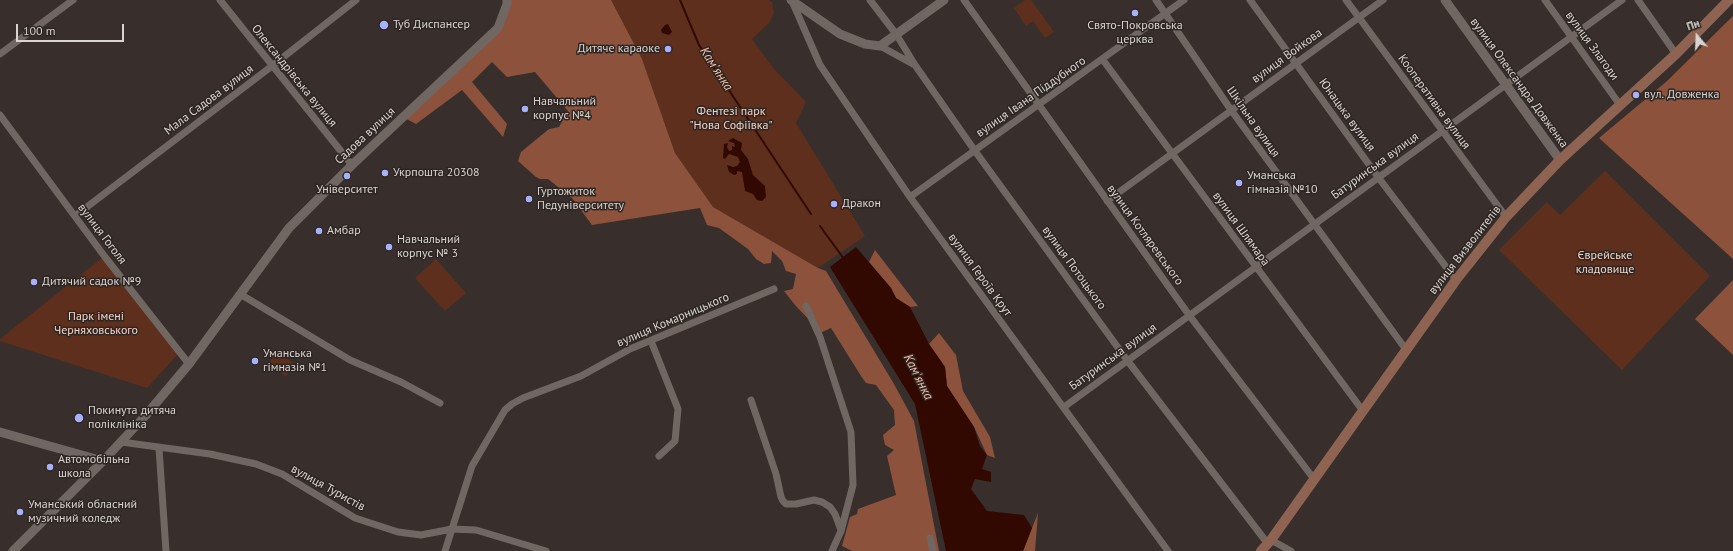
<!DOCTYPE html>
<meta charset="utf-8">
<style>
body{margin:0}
#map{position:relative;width:1733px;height:551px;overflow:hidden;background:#382f2c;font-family:"PT Sans",sans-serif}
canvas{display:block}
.north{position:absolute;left:1677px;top:16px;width:40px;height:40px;-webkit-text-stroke:3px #2e2622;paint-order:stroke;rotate:341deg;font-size:11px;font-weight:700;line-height:16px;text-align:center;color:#d9d3d1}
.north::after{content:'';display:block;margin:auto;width:14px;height:18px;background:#d9d3d1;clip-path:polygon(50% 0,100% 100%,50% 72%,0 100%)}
.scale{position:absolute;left:16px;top:24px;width:108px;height:18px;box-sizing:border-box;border:2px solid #d9d3d1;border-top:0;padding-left:5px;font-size:12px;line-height:14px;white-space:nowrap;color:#d9d3d1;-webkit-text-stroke:3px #2e2622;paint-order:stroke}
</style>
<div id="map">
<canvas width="1733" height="551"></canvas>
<div class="north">Пн</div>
<div class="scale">100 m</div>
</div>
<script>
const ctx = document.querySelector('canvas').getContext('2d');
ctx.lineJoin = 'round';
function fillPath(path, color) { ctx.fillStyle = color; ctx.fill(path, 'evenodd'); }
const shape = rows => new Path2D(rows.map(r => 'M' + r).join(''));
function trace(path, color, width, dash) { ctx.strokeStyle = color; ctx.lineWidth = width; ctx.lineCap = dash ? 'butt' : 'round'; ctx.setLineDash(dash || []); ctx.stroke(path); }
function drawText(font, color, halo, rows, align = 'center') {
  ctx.font = font + ' "PT Sans",sans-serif'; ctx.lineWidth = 3; ctx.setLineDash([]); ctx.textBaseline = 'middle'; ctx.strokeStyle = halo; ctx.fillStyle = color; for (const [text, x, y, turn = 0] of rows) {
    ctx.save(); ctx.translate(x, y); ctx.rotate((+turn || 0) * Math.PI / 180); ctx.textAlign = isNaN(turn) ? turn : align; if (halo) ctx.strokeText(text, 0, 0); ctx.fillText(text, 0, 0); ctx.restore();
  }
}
const green = shape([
 [611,0,769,0,772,2,774,13,769,23,752,39,774,69,806,102,796,123,865,236,818,268,713,207,675,153,642,59],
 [1025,0,1031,0,1054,32,1045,38,1033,21,1026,26,1014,8],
 [1605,171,1710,276,1622,370,1499,250,1547,202,1560,215],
 [102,258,179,353,147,388,0,341,0,339],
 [436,259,466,293,445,311,415,278],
 [276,352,294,363,286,376,268,365]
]);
const forest = shape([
 [507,0,611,0,642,59,675,153,713,207,818,268,826,271,894,384,914,421,939,551,852,551,842,546,850,517,857,514,858,509,896,495,887,456,894,450,885,445,883,435,895,425,894,410,876,385,866,383,861,376,831,328,818,334,815,326,795,305,784,291,793,289,796,274,786,271,782,261,772,251,771,263,764,264,756,259,748,249,719,228,707,225,700,208,592,225,572,198,548,179,540,179,536,177,518,161,521,152,549,129,559,127,568,111,535,72,507,77,492,62,472,82,507,124,503,137,462,90,416,124,403,117,498,28],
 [1733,16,1733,259,1599,138,1666,82],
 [875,250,918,306,910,307,896,298,891,288,869,262],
 [1733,280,1733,355,1695,319],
 [939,333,956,355,963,391,990,437,995,458,987,455,974,427,947,386,945,367,929,344],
 [1038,513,1035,551,1023,551,1032,528]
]);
const water = shape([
 [668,24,672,32,669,35,662,33,661,30,665,25],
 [733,138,742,143,741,150,748,159,753,175,765,186,766,197,762,201,757,200,753,194,745,191,742,172,737,171,737,174,734,175,729,172,727,165,733,167,737,166,740,162,738,157,729,154,725,159,723,158,724,144,728,143,727,147,729,151,732,150,732,146,735,147,734,143,728,141],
 [856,247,891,288,896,298,910,307,929,344,945,367,947,386,974,427,980,446,987,455,982,469,991,472,991,482,975,479,971,489,987,511,1024,515,1032,528,1023,551,946,551,915,404,830,267]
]);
const stream = shape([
 [680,0,699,45,811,214],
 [820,226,844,259]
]);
const minor = shape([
 [220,0,352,165],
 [870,0,896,34,915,65,975,151,1127,360,1268,544],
 [964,0,1189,315,1314,479],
 [1156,0,1231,110,1407,351],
 [1250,0,1378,177,1456,280],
 [1346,0,1506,217],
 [1545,0,1620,105],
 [1638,0,1676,54],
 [792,1,820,65,910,197,1168,551],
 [880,46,913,64],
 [0,54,73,0],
 [1103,60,1363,411],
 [0,115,105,257,189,364],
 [910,197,1184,0],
 [1107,201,1383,0],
 [75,216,272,66,356,0],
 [240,294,350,360,401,382,440,403],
 [806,306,820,337,851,432,853,485,841,531,832,551],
 [651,341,678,409,675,441,659,456],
 [751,400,776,474,781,497,783,501,786,504,796,504,814,500,822,502,830,507,835,514,841,530],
 [1064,407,1622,0],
 [121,442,210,454,256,464,282,474,355,518,398,532,421,535,452,529,476,530,546,551],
 [159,448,166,551],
 [930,538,933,551],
 [1271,540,1291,551],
 [445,551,472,466,505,410,512,404,523,398,581,376,630,349,774,289]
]);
const tertiary = shape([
 [791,0,840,34,865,44,880,46,944,0],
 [1445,0,1560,160],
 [0,432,103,461],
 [13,551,103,461,146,415,189,364,289,228,352,165,498,28,507,4,507,0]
]);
const secondary = shape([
 [1261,551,1271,540,1456,280,1506,217,1560,160,1676,54,1729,0]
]);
const markers = [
 [1135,13,4,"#a7b1fc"],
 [384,25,5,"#a7b1fc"],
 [668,49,4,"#a7b1fc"],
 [1636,95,4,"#a7b1fc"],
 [525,109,4,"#a7b1fc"],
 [385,173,4,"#a7b1fc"],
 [347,176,4,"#a7b1fc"],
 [1239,183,4,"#a7b1fc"],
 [529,199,4,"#a7b1fc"],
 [834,204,4,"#a7b1fc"],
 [319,231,4,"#a7b1fc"],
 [389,247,4,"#a7b1fc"],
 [34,282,4,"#a7b1fc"],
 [255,361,4,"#a7b1fc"],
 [79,418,5,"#a7b1fc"],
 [50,467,4,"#a7b1fc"],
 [20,512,4,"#a7b1fc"]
];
const poiNames = [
 ["Туб Диспансер",393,25],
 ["Свято-Покровська",1135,26,"center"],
 ["церква",1135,40,"center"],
 ["Дитяче караоке",660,49,"right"],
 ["вул. Довженка",1644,95],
 ["Навчальний",533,102],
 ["корпус №4",533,116],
 ["Укрпошта 20308",393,173],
 ["Уманська",1247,176],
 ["гімназія №10",1247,190],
 ["Університет",347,190,"center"],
 ["Гуртожиток",537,192],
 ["Педуніверситету",537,206],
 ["Дракон",842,204],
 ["Амбар",327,231],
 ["Навчальний",397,240],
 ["корпус № 3",397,254],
 ["Дитячий садок №9",42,282],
 ["Уманська",263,354],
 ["гімназія №1",263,368],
 ["Покинута дитяча",88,411],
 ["поліклініка",88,425],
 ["Автомобільна",58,460],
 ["школа",58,474],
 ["Уманський обласний",28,505],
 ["музичний коледж",28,519]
];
const streetNames = [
 ["вулиця Злагоди",1592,46,54],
 ["вулиця Войкова",1287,56,-36],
 ["Олександрівська вулиця",294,76,51],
 ["вулиця Олександра Довженка",1519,83,54],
 ["вулиця Івана Піддубного",1031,97,-35],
 ["Мала Садова вулиця",209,100,-37],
 ["Кооперативна вулиця",1434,102,54],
 ["Юнацька вулиця",1347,115,54],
 ["Шкільна вулиця",1253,122,55],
 ["Садова вулиця",365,136,-43],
 ["Батуринська вулиця",1375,166,-36],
 ["вулиця Шлямара",1241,229,54],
 ["вулиця Гоголя",102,234,53],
 ["вулиця Котляревського",1145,235,54],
 ["вулиця Визволителів",1465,250,-52],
 ["вулиця Потоцького",1074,268,54],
 ["вулиця Героїв Крут",980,275,54],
 ["вулиця Комарницького",673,320,-23],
 ["Батуринська вулиця",1113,357,-36],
 ["вулиця Туристів",328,488,29]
];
const parkNames = [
 ["Фентезі парк",731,112],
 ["\"Нова Софіївка\"",731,126],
 ["Єврейське",1605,256],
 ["кладовище",1605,270],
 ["Парк імені",96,317],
 ["Черняховського",96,331]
];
const waterNames = [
 ["Кам'янка",716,69,57],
 ["Кам'янка",918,377,63]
];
fillPath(green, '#5e2f1c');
fillPath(forest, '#8d523b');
fillPath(water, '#310900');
trace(stream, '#310900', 2);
trace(minor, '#706763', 7);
trace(tertiary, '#706763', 9);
trace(secondary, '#8e6351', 10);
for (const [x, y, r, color] of markers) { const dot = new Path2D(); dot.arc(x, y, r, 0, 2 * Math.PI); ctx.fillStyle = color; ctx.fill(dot); trace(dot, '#2e2622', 1.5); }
drawText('12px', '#d9d3d1', '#2e2622', poiNames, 'left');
drawText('12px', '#d9d3d1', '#2e2622', streetNames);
drawText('12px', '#f7d1c3', '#2e2622', parkNames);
drawText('italic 13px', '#f5bda8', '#2e2622', waterNames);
</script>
